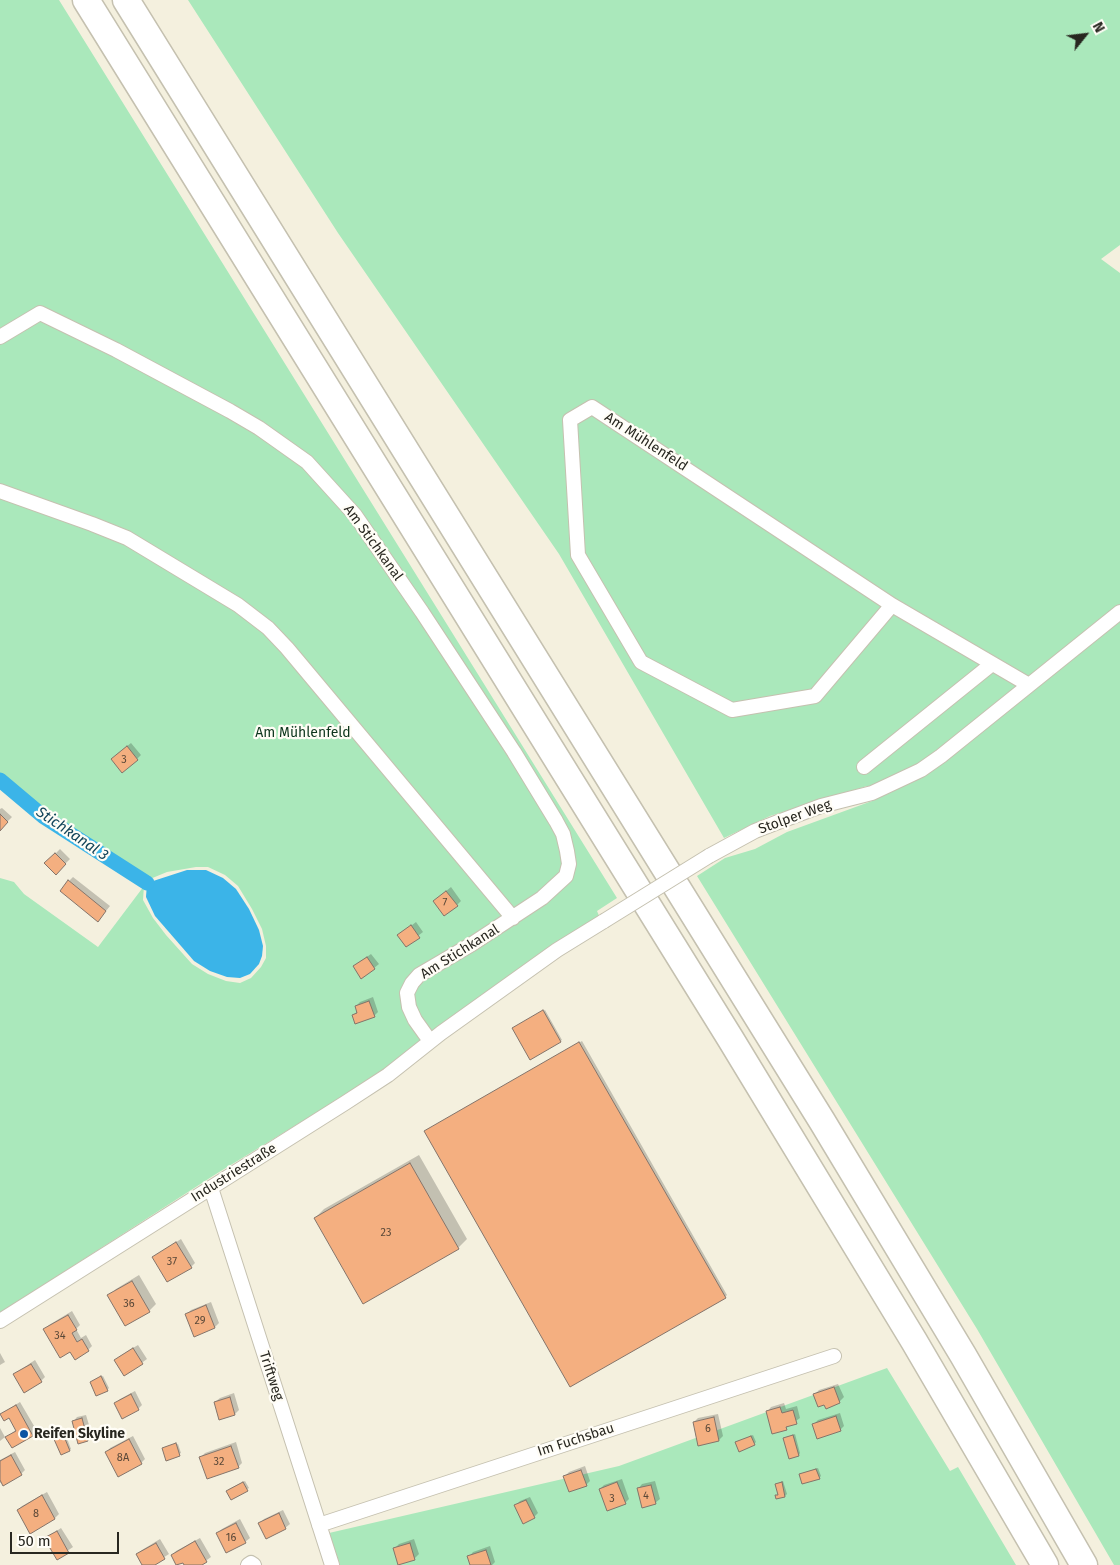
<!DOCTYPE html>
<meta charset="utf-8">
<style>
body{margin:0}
#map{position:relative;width:1120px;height:1565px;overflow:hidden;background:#f4f0de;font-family:"Fira Sans",sans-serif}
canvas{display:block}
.north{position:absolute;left:1060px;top:10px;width:50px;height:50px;-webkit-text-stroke:4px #fffdf6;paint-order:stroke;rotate:61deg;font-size:14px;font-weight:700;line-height:20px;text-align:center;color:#282720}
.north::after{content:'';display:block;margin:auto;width:18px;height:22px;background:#282720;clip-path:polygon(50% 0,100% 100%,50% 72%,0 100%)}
.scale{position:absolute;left:10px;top:1532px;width:109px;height:22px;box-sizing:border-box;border:2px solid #282720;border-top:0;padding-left:6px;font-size:15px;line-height:18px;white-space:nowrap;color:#282720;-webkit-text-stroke:4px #fffdf6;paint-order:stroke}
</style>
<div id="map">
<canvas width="1120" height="1565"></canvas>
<div class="north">N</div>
<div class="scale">50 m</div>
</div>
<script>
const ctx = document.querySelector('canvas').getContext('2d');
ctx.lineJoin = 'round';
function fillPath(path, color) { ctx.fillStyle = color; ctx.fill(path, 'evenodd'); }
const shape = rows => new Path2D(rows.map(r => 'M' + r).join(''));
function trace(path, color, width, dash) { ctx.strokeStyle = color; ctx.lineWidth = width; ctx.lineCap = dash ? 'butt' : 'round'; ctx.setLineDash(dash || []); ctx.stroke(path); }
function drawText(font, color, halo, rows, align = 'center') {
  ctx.font = font + ' "Fira Sans",sans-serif'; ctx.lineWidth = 4.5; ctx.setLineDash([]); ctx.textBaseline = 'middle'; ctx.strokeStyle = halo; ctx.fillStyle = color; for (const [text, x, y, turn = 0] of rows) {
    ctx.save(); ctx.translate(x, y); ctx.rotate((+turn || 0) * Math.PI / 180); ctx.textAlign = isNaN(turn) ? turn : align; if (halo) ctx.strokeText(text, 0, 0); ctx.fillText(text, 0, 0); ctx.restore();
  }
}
const green = shape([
 [0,0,59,0,617,898,597,911,600,918,383,1072,216,1174,0,1313,0,878,14,882,24,894,98,947,144,886,143,900,153,918,166,935,192,964,208,974,226,981,240,983,251,978,261,967,266,958,266,946,262,929,252,909,238,886,225,875,208,867,196,867,167,872,150,879,49,814,0,774],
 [188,0,1120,0,1120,245,1101,259,1120,273,1120,1565,1114,1565,977,1329,697,876,725,858,755,849,787,832,872,801,867,786,770,816,724,838,559,554,338,233],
 [887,1368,950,1471,958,1467,1016,1565,340,1565,329,1533,619,1466]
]);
const water = shape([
 [187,870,206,870,223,878,236,889,249,909,259,930,263,946,262,956,259,964,250,974,240,978,227,977,210,971,194,961,155,916,146,897,147,883]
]);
const shadow = shape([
 [131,743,141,755,137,759,116,755],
 [2,808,12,817,0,829,0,809],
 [60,849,70,859,56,873,46,863],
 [73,877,110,906,102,916,69,881],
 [451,887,461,901,457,905,434,901],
 [416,922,423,932,406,945,399,935],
 [371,954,379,964,374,968,354,966],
 [373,997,378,1012,374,1016,353,1015,358,1011,356,1006,360,1002],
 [545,1010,562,1040,560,1041,515,1027],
 [582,1041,727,1295,725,1297,427,1130],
 [419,1155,467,1239,458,1248,363,1302,315,1218,324,1209],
 [181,1239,195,1263,191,1267,153,1257],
 [139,1275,156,1304,149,1311,109,1296,116,1289],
 [211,1302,219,1323,215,1327,195,1335,187,1314,191,1310],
 [72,1311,80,1325,76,1329,81,1338,86,1335,92,1346,88,1350,71,1350,45,1329,49,1325],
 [138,1345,147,1359,125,1375,120,1356],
 [0,1353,5,1362,0,1365],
 [35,1360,45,1377,41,1381,14,1374],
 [103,1376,109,1388,107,1390,91,1382],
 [838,1384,844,1397,839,1402,814,1395,819,1390],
 [135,1391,142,1405,138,1409,116,1403,120,1399],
 [234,1393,239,1410,235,1414,215,1402,220,1398],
 [20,1402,37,1431,32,1435,7,1437,17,1429,10,1416,1,1414],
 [784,1403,786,1409,797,1406,800,1418,786,1428,767,1412,771,1407],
 [840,1413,844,1426,840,1430,814,1424,818,1420],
 [718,1414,723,1436,719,1440,694,1422,698,1418],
 [86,1415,92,1435,88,1440,79,1442,73,1422,77,1417],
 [0,1428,5,1437,0,1441],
 [65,1433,71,1449,70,1450,55,1438],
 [795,1434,800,1453,799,1455,784,1439],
 [753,1435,756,1442,754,1444,736,1443],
 [133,1436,145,1459,141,1463,106,1453,110,1448],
 [236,1442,242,1463,238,1467,201,1457,205,1453],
 [178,1444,181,1453,167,1459,163,1449],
 [15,1452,25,1470,21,1474,0,1483,0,1460],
 [585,1466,590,1481,586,1485,565,1476,569,1472],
 [818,1468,821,1476,819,1478,800,1474],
 [622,1479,629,1499,625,1503,600,1489,604,1485],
 [245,1481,249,1488,231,1499,229,1489],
 [655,1481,660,1499,655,1503,638,1489,642,1484],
 [783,1481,787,1494,785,1496,777,1496,779,1493,776,1484],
 [47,1492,59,1514,55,1518,30,1532,18,1510,22,1506],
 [530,1497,538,1513,534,1517,515,1506,520,1501],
 [283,1510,290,1524,285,1528,260,1523,264,1519],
 [240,1519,250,1538,245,1542,227,1551,218,1533,222,1529],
 [61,1528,73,1547,57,1558,46,1538],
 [200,1538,211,1557,200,1565,186,1565,184,1562,177,1565,172,1556,176,1551],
 [160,1539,169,1554,152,1565,144,1565,137,1554,142,1550],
 [414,1539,419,1554,415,1558,395,1548,399,1544],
 [490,1546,495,1562,492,1565,472,1565,469,1557,473,1552]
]);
const canal = shape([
 [0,780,44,817,147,883]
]);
const building = shape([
 [127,746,138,760,122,773,111,759,127,746],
 [0,814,8,822,0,831,0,814],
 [55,853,66,864,56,875,44,863,55,853],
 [68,880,106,911,98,922,60,891,68,880],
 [446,891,458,906,444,916,433,901,446,891],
 [411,925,420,938,406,947,397,935,411,925],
 [367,957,375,969,361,979,353,966,367,957],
 [369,1001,375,1017,355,1024,352,1015,357,1013,355,1006,369,1001],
 [543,1010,561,1042,530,1060,512,1028,543,1010],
 [579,1042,726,1298,570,1387,424,1131,579,1042],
 [410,1163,459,1249,363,1304,314,1218,410,1163],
 [176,1242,192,1268,167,1282,152,1257,176,1242],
 [132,1281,150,1312,125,1326,107,1295,132,1281],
 [206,1305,215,1328,194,1337,185,1314,206,1305],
 [68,1315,77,1330,72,1333,77,1342,82,1339,89,1351,75,1360,70,1352,60,1358,43,1329,68,1315],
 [133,1348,143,1364,124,1376,114,1360,133,1348],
 [31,1364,42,1382,24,1393,13,1374,31,1364],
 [101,1376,108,1391,96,1396,90,1382,101,1376],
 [834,1387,840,1403,826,1409,824,1405,818,1407,813,1394,834,1387],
 [131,1394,139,1410,122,1419,114,1403,131,1394],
 [230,1397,235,1415,219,1420,214,1402,230,1397],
 [16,1405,33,1436,12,1448,5,1437,16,1431,9,1418,4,1421,0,1414,16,1405],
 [780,1407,782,1413,793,1410,797,1424,786,1427,787,1430,772,1434,766,1411,780,1407],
 [836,1416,841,1431,817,1439,812,1424,836,1416],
 [714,1417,719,1441,698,1446,693,1422,714,1417],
 [82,1418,88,1441,78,1444,72,1421,82,1418],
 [63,1434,70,1451,61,1455,53,1437,63,1434],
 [793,1435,799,1456,789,1459,783,1438,793,1435],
 [751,1436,755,1445,739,1452,735,1442,751,1436],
 [129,1439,142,1464,118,1477,105,1452,129,1439],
 [176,1443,180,1456,166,1461,162,1448,176,1443],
 [231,1446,239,1468,207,1479,199,1457,231,1446],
 [11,1455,22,1475,3,1486,0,1480,0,1461,11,1455],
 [816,1469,820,1479,802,1484,799,1474,816,1469],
 [581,1470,587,1486,569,1492,563,1476,581,1470],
 [243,1482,248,1491,231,1500,226,1491,243,1482],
 [617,1482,626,1504,607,1511,599,1489,617,1482],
 [782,1482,785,1497,776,1499,775,1495,778,1495,775,1484,782,1482],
 [651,1485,656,1504,642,1508,637,1488,651,1485],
 [42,1495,55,1519,30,1534,17,1510,42,1495],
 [526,1500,535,1518,523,1524,514,1505,526,1500],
 [279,1513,286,1529,266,1539,258,1523,279,1513],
 [236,1523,246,1543,226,1553,216,1533,236,1523],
 [57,1531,69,1553,57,1560,44,1538,57,1531],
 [195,1541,207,1562,202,1565,184,1565,183,1563,176,1565,171,1555,195,1541],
 [156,1543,165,1559,155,1565,142,1565,136,1554,156,1543],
 [410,1543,415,1560,398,1565,393,1548,410,1543],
 [486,1550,491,1565,470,1565,467,1556,486,1550]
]);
const minor = shape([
 [0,337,40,313,116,350,230,411,259,428,307,462,355,515,422,612,514,752,556,821,563,834,567,851,569,864,566,876,542,898,472,944,419,975,412,983,407,993,409,1007,415,1020,430,1041],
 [0,491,92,524,127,538,238,605,268,628,287,648,513,918],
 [892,605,592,407,570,420,578,555,641,662,732,710,815,696,892,605,1029,685],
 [864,767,992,664],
 [709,856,755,831,778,822,821,806,872,793,921,770,941,756,1120,612],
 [211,1188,332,1565],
 [0,1321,345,1103,388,1075,441,1033,557,950,604,921],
 [319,1525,834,1356],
 [248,1565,251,1563,254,1565]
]);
const motorway = shape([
 [86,0,730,1038,914,1341,1045,1565],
 [126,0,822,1121,963,1355,1084,1565]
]);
const minorBridge = shape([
 [604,921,709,856]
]);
const markers = [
 [24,1434,5,"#0c54a3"]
];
const numberNames = [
 ["3",124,760],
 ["7",445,903],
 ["23",386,1233],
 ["37",172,1262],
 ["36",129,1304],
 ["29",200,1321],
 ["34",60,1336],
 ["6",708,1429],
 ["8A",123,1458],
 ["32",219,1462],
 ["4",646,1496],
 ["3",612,1499],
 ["8",36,1514],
 ["16",231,1538]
];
const streetNames = [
 ["Am Mühlenfeld",646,442,33],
 ["Am Stichkanal",373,543,54],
 ["Stolper Weg",795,817,-20],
 ["Am Stichkanal",460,952,-32],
 ["Industriestraße",234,1173,-32],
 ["Triftweg",271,1376,72],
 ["Im Fuchsbau",576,1440,-18]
];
const parkNames = [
 ["Am Mühlenfeld",303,733]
];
const poiNames = [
 ["Reifen Skyline",34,1434]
];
const waterNames = [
 ["Stichkanal 3",72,834,34]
];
fillPath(green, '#aae8bb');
fillPath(water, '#3bb4e8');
fillPath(shadow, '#0003');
trace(canal, '#3bb4e8', 15);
fillPath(building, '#f4af80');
trace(building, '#84746a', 1);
trace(minor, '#c5c1b0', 16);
trace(motorway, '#c5c1b0', 29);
trace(minor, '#fff', 14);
trace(motorway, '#fff', 26);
trace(minorBridge, '#c5c1b0', 16, []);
trace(minorBridge, '#fff', 14);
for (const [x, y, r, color] of markers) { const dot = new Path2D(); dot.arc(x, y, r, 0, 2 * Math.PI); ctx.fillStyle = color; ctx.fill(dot); trace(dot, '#fffdf6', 2); }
drawText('11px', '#5b4938', null, numberNames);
drawText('14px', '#282720', '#fffdf6', streetNames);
drawText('14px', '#0c351c', '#fffdf6', parkNames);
drawText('bold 14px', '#282720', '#fffdf6', poiNames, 'left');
drawText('italic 15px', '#14455b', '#fffdf6', waterNames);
</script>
